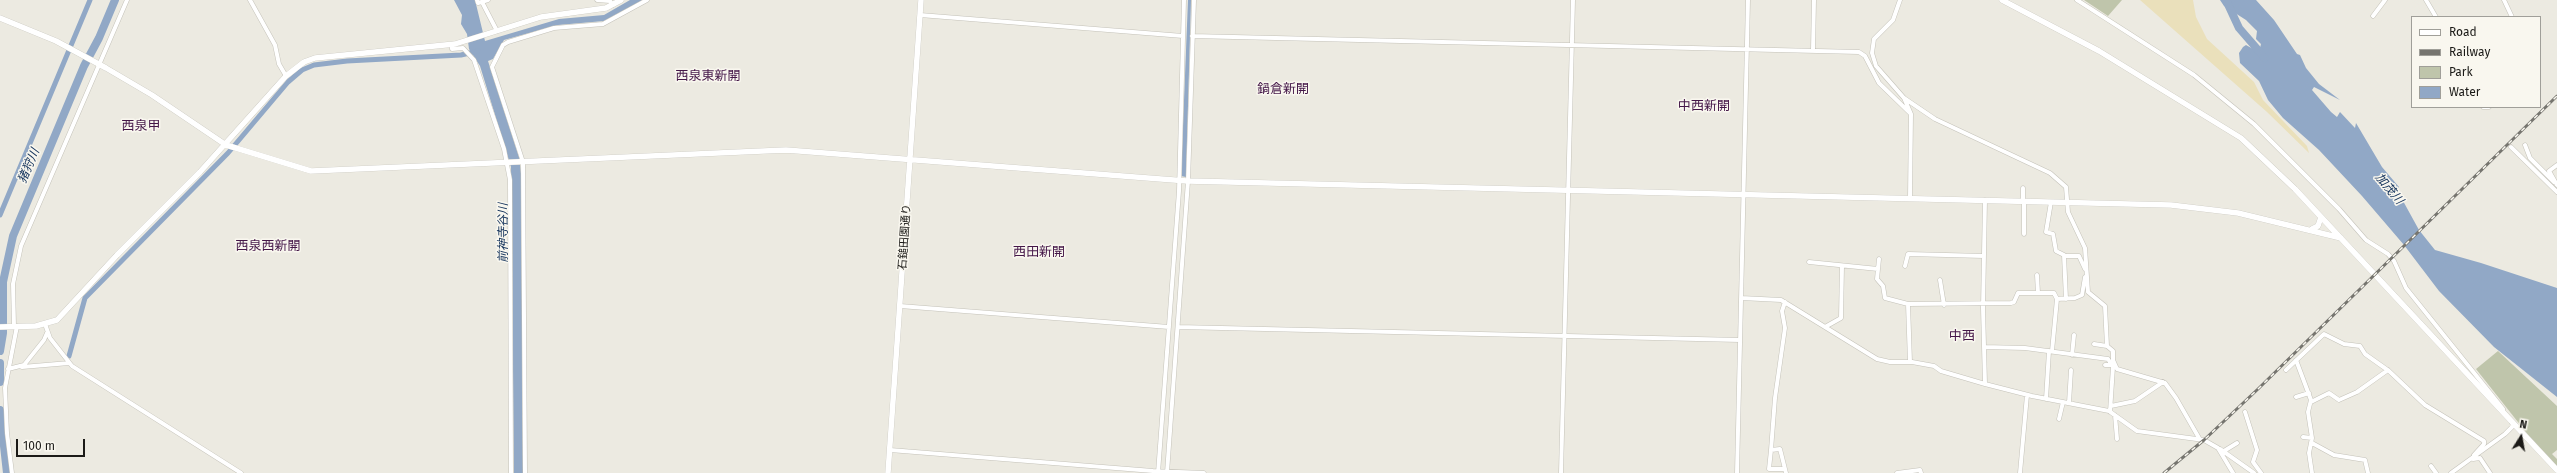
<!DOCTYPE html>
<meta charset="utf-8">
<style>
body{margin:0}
#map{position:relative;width:2557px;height:473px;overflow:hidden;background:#eceae1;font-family:"Fira Sans",sans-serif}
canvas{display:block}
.legend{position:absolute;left:2411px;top:16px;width:130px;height:92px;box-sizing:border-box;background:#f9f7ef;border:1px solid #a09f99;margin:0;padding:5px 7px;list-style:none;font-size:12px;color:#1b1a17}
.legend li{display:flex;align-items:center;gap:8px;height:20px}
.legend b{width:20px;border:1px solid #a09f99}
.north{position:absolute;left:2501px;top:417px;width:40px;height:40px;-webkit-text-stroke:3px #f9f7ef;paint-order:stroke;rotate:11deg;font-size:11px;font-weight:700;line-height:16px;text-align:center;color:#1b1a17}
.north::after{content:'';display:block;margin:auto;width:14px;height:18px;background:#1b1a17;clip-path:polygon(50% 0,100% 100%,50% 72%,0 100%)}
.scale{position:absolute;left:16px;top:439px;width:69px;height:18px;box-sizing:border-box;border:2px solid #1b1a17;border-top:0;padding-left:5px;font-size:12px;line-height:14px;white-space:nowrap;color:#1b1a17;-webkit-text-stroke:3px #f9f7ef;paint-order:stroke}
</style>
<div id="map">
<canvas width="2557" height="473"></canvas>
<ul class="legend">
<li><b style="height:5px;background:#fff"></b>Road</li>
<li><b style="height:5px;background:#76756f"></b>Railway</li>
<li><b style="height:11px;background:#bfc5ab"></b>Park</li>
<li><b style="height:11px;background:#91a8c6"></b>Water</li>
</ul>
<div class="north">N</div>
<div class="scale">100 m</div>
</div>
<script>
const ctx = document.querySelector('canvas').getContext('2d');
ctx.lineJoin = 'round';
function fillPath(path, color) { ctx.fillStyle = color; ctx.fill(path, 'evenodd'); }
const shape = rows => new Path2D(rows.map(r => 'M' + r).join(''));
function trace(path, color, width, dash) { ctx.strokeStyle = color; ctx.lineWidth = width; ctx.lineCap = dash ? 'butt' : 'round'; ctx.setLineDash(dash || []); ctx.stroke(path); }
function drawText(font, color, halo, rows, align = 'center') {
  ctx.font = font + ' "Fira Sans","Noto Sans JP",sans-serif'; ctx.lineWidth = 3; ctx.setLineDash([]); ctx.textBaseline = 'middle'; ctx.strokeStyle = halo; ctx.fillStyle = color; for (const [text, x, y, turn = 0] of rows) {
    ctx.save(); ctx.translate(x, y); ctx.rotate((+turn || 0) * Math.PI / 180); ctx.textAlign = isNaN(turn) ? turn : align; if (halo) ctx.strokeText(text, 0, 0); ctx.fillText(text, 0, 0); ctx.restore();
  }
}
const green = shape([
 [2084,0,2122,0,2108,16],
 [2498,351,2557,406,2557,450,2552,454,2557,459,2557,466,2529,436,2476,369]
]);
const sand = shape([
 [2140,0,2193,0,2196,17,2207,39,2254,82,2263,100,2307,146,2309,153,2267,112]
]);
const water = shape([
 [454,0,475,0,485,41,559,19,604,15,630,0,643,0,604,21,558,25,504,40,493,59,488,61,519,157,522,182,523,473,514,473,511,167,480,66,469,49,467,34,461,24,462,15],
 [1188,0,1191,0,1186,177,1181,176],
 [2220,0,2256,0,2274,20,2297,54,2300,55,2306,68,2319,84,2340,100,2314,87,2312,90,2331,112,2337,117,2340,112,2355,128,2356,123,2382,167,2399,187,2397,190,2419,230,2435,250,2481,263,2557,288,2557,397,2494,347,2439,291,2404,245,2362,196,2319,150,2283,118,2268,100,2259,81,2240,63,2239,53,2243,47,2246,45,2255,50,2260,48,2261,44,2256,39,2257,31,2246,20,2224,6]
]);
const canal = shape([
 [0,215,90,0],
 [69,356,85,298,228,153,288,82,302,70,314,65,347,61,461,55,478,51]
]);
const river = shape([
 [2226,0,2239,28,2265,58],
 [0,351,3,333,3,282,13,236,84,66,99,38,115,0],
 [0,363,0,382],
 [0,410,7,473]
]);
const minor = shape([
 [250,0,275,45,279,64,286,76],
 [477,0,478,3,488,0],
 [597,0,610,1,613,5],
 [1900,0,1893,20,1874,39,1872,53,1876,66,1904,98,1911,114],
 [2077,0,2194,75,2254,124,2339,209,2366,240,2388,254,2394,261,2406,288,2503,409],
 [2426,0,2436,17],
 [2504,0,2512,17],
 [482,2,497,31],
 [920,15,1183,36],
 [2373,16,2385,0],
 [1192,36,1859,52,1865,56,1879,83,1911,114,1910,198],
 [452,44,452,49,463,48,474,60,504,149,510,180,511,473],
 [1813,50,1814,0],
 [1904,98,1935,119,2050,173,2066,187,2068,212,2085,248,2088,292,2105,306,2107,346,2113,351,2113,360,2117,369,2165,383,2176,398,2199,438],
 [2483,107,2489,107],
 [2525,145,2530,158,2554,182],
 [2511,147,2557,192],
 [2557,165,2549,171,2557,185],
 [2023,201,2023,188],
 [2051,202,2046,232,2053,234,2056,251,2066,256,2079,256,2085,269],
 [2024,234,2024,201],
 [2064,255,2066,299],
 [1879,259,1877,279,1883,286,1885,298,1908,304,2011,303,2014,302,2018,293,2054,293,2057,299,2052,351],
 [1809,262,1878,269],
 [1905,266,1908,254,1984,256],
 [2037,275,2038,293],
 [1940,280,1944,305],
 [1741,298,1781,300,1877,359,1890,362,1912,362,1934,366,1941,371,1985,384,1983,308,1985,200],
 [2057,299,2075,298,2082,295,2085,277],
 [1785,302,1782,311,1785,328,1775,398,1771,450,1780,449,1786,473],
 [1908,304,1910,362],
 [900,306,1169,327],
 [45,324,50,338,72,366,241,473],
 [14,326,13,284,21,246,127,0],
 [1178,327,1740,340],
 [1825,327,1841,318,1842,266],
 [2094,344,2107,346],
 [1984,347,2025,348,2108,359,2113,367,2110,412],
 [2072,355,2074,335],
 [2296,360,2311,400,2308,412,2312,438,2309,453,2312,473],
 [2105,365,2115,365],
 [22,367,69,363],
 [8,369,24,365,44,340,47,333],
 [2286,370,2324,334,2344,344,2360,346,2365,354,2389,371,2425,405,2484,441,2484,444,2474,455],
 [1985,384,2032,396,2109,411,2137,431,2204,440,2218,448,2233,473],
 [2296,397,2309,393],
 [2046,399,2049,351],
 [2311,402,2329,393,2339,400,2357,392,2388,370],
 [2069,403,2071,370],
 [2111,406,2135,401,2163,382],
 [2245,412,2257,450,2253,462,2261,473],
 [2115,415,2117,439],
 [2059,419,2063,402],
 [2303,437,2312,438],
 [2312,443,2334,455,2365,460,2368,473],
 [2220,449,2254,473],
 [890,450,1153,471,1204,473],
 [1771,450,1769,469,1783,469],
 [2224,451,2237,443],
 [2473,459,2480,458,2490,473],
 [2431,466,2436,473],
 [12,473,7,433,5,388,17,326],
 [525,473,523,162,492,67,503,45,508,42,554,28,603,24,647,0],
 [1158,473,1179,191,1184,0],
 [1167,473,1188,181,1194,0],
 [1561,473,1573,0],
 [1737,473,1748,0],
 [1897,473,1920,470,1921,473],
 [2020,473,2027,395],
 [2451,473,2505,434,2514,425,2512,423]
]);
const tertiary = shape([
 [2002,0,2099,51,2241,138,2295,189,2557,470],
 [0,18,56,41,106,68,152,95,226,145,311,171,786,150,1187,181,2171,205,2238,213,2341,238],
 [2312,229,2318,226,2321,217],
 [0,327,36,326,57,320,117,255,200,172,286,76,304,62,315,58,455,44,541,17,606,8,621,0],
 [888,473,921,0]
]);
const rail = shape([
 [2164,473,2204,440,2258,389,2557,96]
]);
const streetNames = [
 ["石鎚田園通り",905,237,-86]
];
const waterNames = [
 ["猪狩川",29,166,-67],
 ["加茂川",2389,189,50],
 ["前神寺谷川",504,233,-90]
];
const quarterNames = [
 ["西泉東新開",708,76],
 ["鍋倉新開",1283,89],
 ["中西新開",1704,106],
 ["西泉甲",141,126],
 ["西泉西新開",268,246],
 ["西田新開",1039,252],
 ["中西",1962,336]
];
fillPath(green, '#bfc5ab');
fillPath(sand, '#eae0bb');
fillPath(water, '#91a8c6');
trace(canal, '#91a8c6', 5);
trace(river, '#91a8c6', 8);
trace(minor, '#c4c2b9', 5);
trace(tertiary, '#c4c2b9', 6);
trace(minor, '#fff', 4);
trace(tertiary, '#fff', 5.5);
trace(rail, '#76756f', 3);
trace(rail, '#f9f7ef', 1.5, [4.5]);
drawText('11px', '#1b1a17', '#f9f7ef', streetNames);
drawText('italic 12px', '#13325b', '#f9f7ef', waterNames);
drawText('13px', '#441748', '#f9f7ef', quarterNames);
</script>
